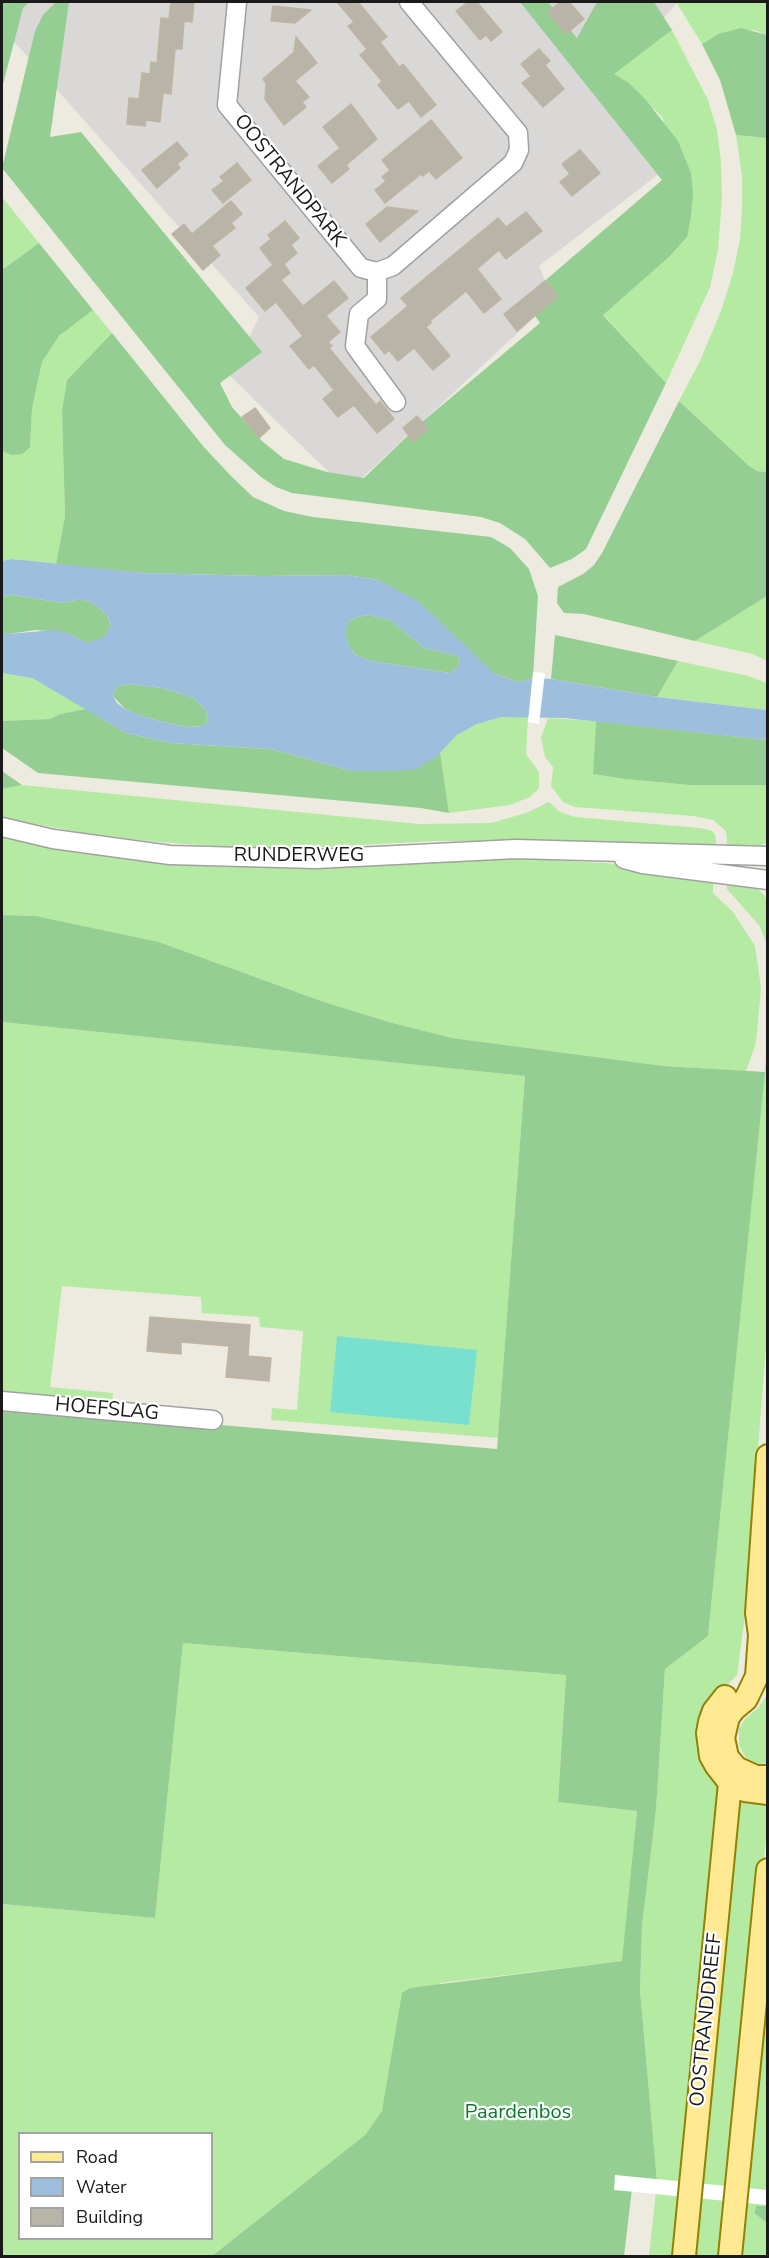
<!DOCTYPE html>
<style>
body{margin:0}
#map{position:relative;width:769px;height:2258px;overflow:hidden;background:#edebdf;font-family:"Nunito Sans",sans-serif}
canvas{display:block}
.frame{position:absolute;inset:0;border:3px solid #1a1a1a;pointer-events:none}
.legend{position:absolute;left:18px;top:2132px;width:195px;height:108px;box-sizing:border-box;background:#fff;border:2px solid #a3a3a3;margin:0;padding:8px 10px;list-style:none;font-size:18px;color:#1a1a1a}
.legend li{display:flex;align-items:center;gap:12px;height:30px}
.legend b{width:30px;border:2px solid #a3a3a3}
</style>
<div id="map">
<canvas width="769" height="2258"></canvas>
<div class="frame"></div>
<ul class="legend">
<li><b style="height:8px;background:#ffe992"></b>Road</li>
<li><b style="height:16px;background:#9dbfdd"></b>Water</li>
<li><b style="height:16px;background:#b9b4a8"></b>Building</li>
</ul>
</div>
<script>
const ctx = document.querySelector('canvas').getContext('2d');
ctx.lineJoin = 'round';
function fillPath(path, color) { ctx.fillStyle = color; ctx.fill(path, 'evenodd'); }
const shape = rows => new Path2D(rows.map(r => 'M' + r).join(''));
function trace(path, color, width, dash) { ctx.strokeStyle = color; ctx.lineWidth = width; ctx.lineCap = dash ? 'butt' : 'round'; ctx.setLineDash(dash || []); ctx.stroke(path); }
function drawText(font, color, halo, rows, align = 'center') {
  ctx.font = font + ' "Nunito Sans",sans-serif'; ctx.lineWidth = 4.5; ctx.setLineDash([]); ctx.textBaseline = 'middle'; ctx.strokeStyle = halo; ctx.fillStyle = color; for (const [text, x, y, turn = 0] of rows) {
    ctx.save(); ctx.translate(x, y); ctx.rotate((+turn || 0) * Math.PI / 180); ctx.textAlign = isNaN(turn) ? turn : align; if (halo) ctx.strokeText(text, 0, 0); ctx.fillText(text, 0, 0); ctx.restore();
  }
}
const residential = shape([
 [2,2,678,2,629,56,677,160,539,266,553,300,348,491,230,376,259,317,2,28]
]);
const grass = shape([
 [676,2,767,2,767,35,754,30,718,34,702,44],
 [672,30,708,100,717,130,721,162,722,198,718,250,710,287,666,383,603,314,670,256,687,237,663,118,629,83,613,74],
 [736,135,767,138,767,472,757,471,748,465,679,401,700,361,721,311,733,273,740,239,742,209,742,175],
 [2,197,39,243,2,270],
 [93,310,112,333,67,380,62,411,65,516,56,565,12,559,2,561,2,451,11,455,30,447,32,409,42,362,59,336],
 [767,596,767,661,753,654,695,641],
 [678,661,748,676,767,683,767,710,657,697],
 [2,673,32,678,86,709,60,714,50,719,2,721],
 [502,717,528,717,526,754,539,772,539,788,530,797,510,805,449,813,440,752,457,735,477,724],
 [548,718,596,721,593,774,625,779,689,785,767,785,767,842,761,846,748,850,728,850,726,831,713,820,694,816,575,807,563,802,551,786,553,767,545,757,541,738],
 [22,785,419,824,491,823,526,813,549,802,560,812,575,817,699,828,710,830,715,834,717,849,523,841,435,841,304,848,227,847,148,841,84,833,2,818,2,789],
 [2,836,77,850,508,858,606,863,713,878,713,893,733,912,755,946,761,988,756,1043,746,1071,664,1066,452,1038,389,1022,324,1002,159,942,36,916,2,915],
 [727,881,756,887,765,896,767,906,767,944,759,925,727,889],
 [2,1022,525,1076,498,1438,271,1420,272,1408,297,1410,303,1331,260,1327,259,1317,202,1313,201,1297,62,1286,50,1387,113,1393,112,1405,2,1395],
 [767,1049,768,1320,745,1615,737,1675,719,1694,716,1778,722,1793,678,2256,649,2256,657,2182,640,1990,642,1926,656,1810,665,1669,708,1636],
 [183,1643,566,1675,558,1802,637,1811,623,1961,440,1983,389,2077,382,2111,365,2135,212,2256,2,2256,2,1904,155,1918],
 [20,2134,212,2134,212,2238,20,2238],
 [766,1697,768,1697,767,1763,759,1764,746,1758,742,1751,739,1745,739,1729,745,1719,758,1708],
 [736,1799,767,1806,768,1817,733,2179,724,2256,690,2256],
 [767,1924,768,2206,756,2206,754,2213,767,2223,767,2256,736,2256]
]);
const forest = shape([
 [2,2,29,2,23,8,2,88],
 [56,2,69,2,50,137,81,132,262,352,220,383,232,407,262,441,284,459,327,472,364,478,422,422,540,323,527,304,526,297,662,180,520,2,548,2,577,38,597,2,654,2,672,30,614,74,629,83,646,100,678,141,691,173,693,194,691,216,687,237,670,256,603,315,666,383,586,549,572,559,550,568,525,539,500,523,481,517,292,493,276,487,261,477,225,445,2,168,35,31,43,15],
 [741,28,767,35,767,138,736,135,720,80,702,44,718,34],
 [39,243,93,310,59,336,42,362,32,409,30,447,22,454,11,455,2,451,2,270],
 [112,333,203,446,231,476,253,497,284,511,313,517,491,537,510,548,529,569,538,596,533,678,519,682,495,674,378,580,347,575,262,576,142,573,56,565,65,516,62,411,67,380],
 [679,401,748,465,757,471,767,472,767,596,695,641,584,614,564,613,557,603,558,587,583,574,594,565,602,553],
 [14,595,63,603,80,599,93,603,107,615,111,626,104,637,95,642,88,643,67,633,36,630,8,634,2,633,2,596],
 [369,615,390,620,424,648,458,656,460,662,457,668,450,673,371,661,356,655,349,647,345,635,347,622,357,617],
 [555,635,678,661,657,697,551,679],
 [129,684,163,688,194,698,206,710,208,722,201,726,185,727,144,717,125,709,113,696,117,686],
 [86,709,126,733,171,743,271,749,352,771,436,757,440,752,449,813,421,808,38,773,2,748,2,721,50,719,60,714],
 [596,721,767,740,767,785,689,785,625,779,593,774],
 [2,771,22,785,2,789],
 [2,915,36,916,159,942,324,1002,389,1022,452,1038,664,1066,765,1072,708,1636,665,1669,656,1810,642,1926,640,1990,657,2182,633,2180,624,2256,212,2256,365,2135,382,2111,402,1993,410,1988,622,1961,637,1811,558,1802,566,1675,183,1643,155,1918,2,1904,2,1406,497,1449,525,1076,2,1022],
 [756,2206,767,2206,767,2223,754,2213]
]);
const pitch = shape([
 [337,1336,477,1350,469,1425,330,1412]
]);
const water = shape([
 [12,559,142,573,262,576,347,575,378,580,418,601,495,674,519,682,533,678,551,679,657,697,767,710,767,740,564,718,502,717,477,724,457,735,436,757,414,770,390,771,352,771,271,749,171,743,126,733,32,678,2,673,2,633,8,634,54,630,67,633,88,643,104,637,111,625,107,615,93,603,80,599,63,603,14,595,2,596,2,561],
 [369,615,390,620,424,648,458,656,460,662,457,668,450,673,371,661,356,655,349,647,346,635,347,622,357,617],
 [129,684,163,688,194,698,206,710,208,722,201,726,185,727,144,717,125,709,117,703,113,696,117,686]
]);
const pier = shape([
 [533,672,545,673,539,724,528,722],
 [615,2175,767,2190,767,2205,614,2190]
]);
const building = shape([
 [171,2,194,2,192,22,184,21,182,49,175,49,171,94,163,93,160,122,146,120,145,126,127,124,129,98,139,99,142,73,150,74,151,62,157,63,161,18,169,19,171,2],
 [337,2,358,2,387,37,380,42,399,67,403,64,436,105,421,117,409,101,398,109,378,85,382,81,360,55,367,49,348,26,354,22,337,2],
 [468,2,477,2,502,32,491,41,486,35,480,40,456,11,468,2],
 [560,2,569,2,584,19,566,34,548,12,560,2],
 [273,6,311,10,295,23,271,21,273,6],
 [296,37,317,63,295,81,309,97,302,102,306,107,284,125,265,99,266,83,263,79,294,52,296,37],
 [539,49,550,61,545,65,564,89,543,107,522,83,531,76,521,64,539,49],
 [351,104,377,139,346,165,349,169,332,183,318,166,340,148,323,127,351,104],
 [431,120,462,158,436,179,429,171,423,176,421,174,385,203,375,190,386,181,382,177,390,170,382,160,431,120],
 [177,142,188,155,177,164,180,168,157,188,142,170,177,142],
 [580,150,600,173,572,196,560,182,570,174,562,164,580,150],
 [237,163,251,180,223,203,212,190,224,181,220,177,237,163],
 [231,201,242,214,231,223,235,228,212,246,220,255,203,270,172,234,184,224,192,234,231,201],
 [387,207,418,211,380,242,366,224,387,207],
 [526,212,542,231,506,259,499,250,477,269,501,299,484,313,466,291,430,321,431,323,426,327,450,356,433,370,414,348,398,361,389,350,385,354,371,337,408,306,401,298,498,218,506,227,526,212],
 [285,221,299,238,291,245,297,253,284,264,290,273,281,280,303,306,334,281,348,298,326,316,340,332,328,342,332,346,329,348,376,405,380,401,394,419,377,433,354,405,338,417,323,399,334,390,314,365,309,369,290,346,303,336,276,302,265,311,246,288,273,265,260,248,271,239,268,235,285,221],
 [545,281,558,296,517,331,504,314,545,281],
 [255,408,270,428,259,438,242,417,255,408],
 [417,416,428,429,413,441,403,428,417,416],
 [150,1317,250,1325,248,1356,271,1358,269,1381,226,1377,229,1346,181,1342,181,1354,147,1351,150,1317]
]);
const minor = shape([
 [237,2,227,105,361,268,377,272,393,266,513,163,519,150,518,133,409,2],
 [377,272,377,299,359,314,355,346,396,402],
 [2,827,53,839,170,855,316,859,516,849,768,856],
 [624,859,643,864,768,880],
 [2,1401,213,1420]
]);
const major = shape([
 [768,1456,757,1613,760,1635,757,1676,746,1699,734,1709,728,1717,723,1738,727,1757,736,1768,756,1777,768,1777],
 [725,1697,714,1711,710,1722,708,1733,711,1756,716,1765,730,1783,745,1790,768,1793],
 [684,2256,730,1783],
 [730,2256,768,1870]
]);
const streetNames = [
 ["OOSTRANDPARK",289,181,51],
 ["RUNDERWEG",299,856],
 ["HOEFSLAG",107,1410,5],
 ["OOSTRANDDREEF",707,2020,-84]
];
const parkNames = [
 ["Paardenbos",518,2113]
];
fillPath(residential, '#d9d8d7');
fillPath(grass, '#b4eaa2');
fillPath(forest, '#95ce92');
fillPath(pitch, '#79e0d0');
fillPath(water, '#9dbfdd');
fillPath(pier, '#fff');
fillPath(building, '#b9b4a8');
trace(building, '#bfb5a1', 1.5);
trace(minor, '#a1a1a1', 21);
trace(major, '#918200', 26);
trace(minor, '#fff', 18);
trace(major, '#ffe992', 22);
drawText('20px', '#1a1a1a', '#fff', streetNames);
drawText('20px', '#077a2b', '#fff', parkNames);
</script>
